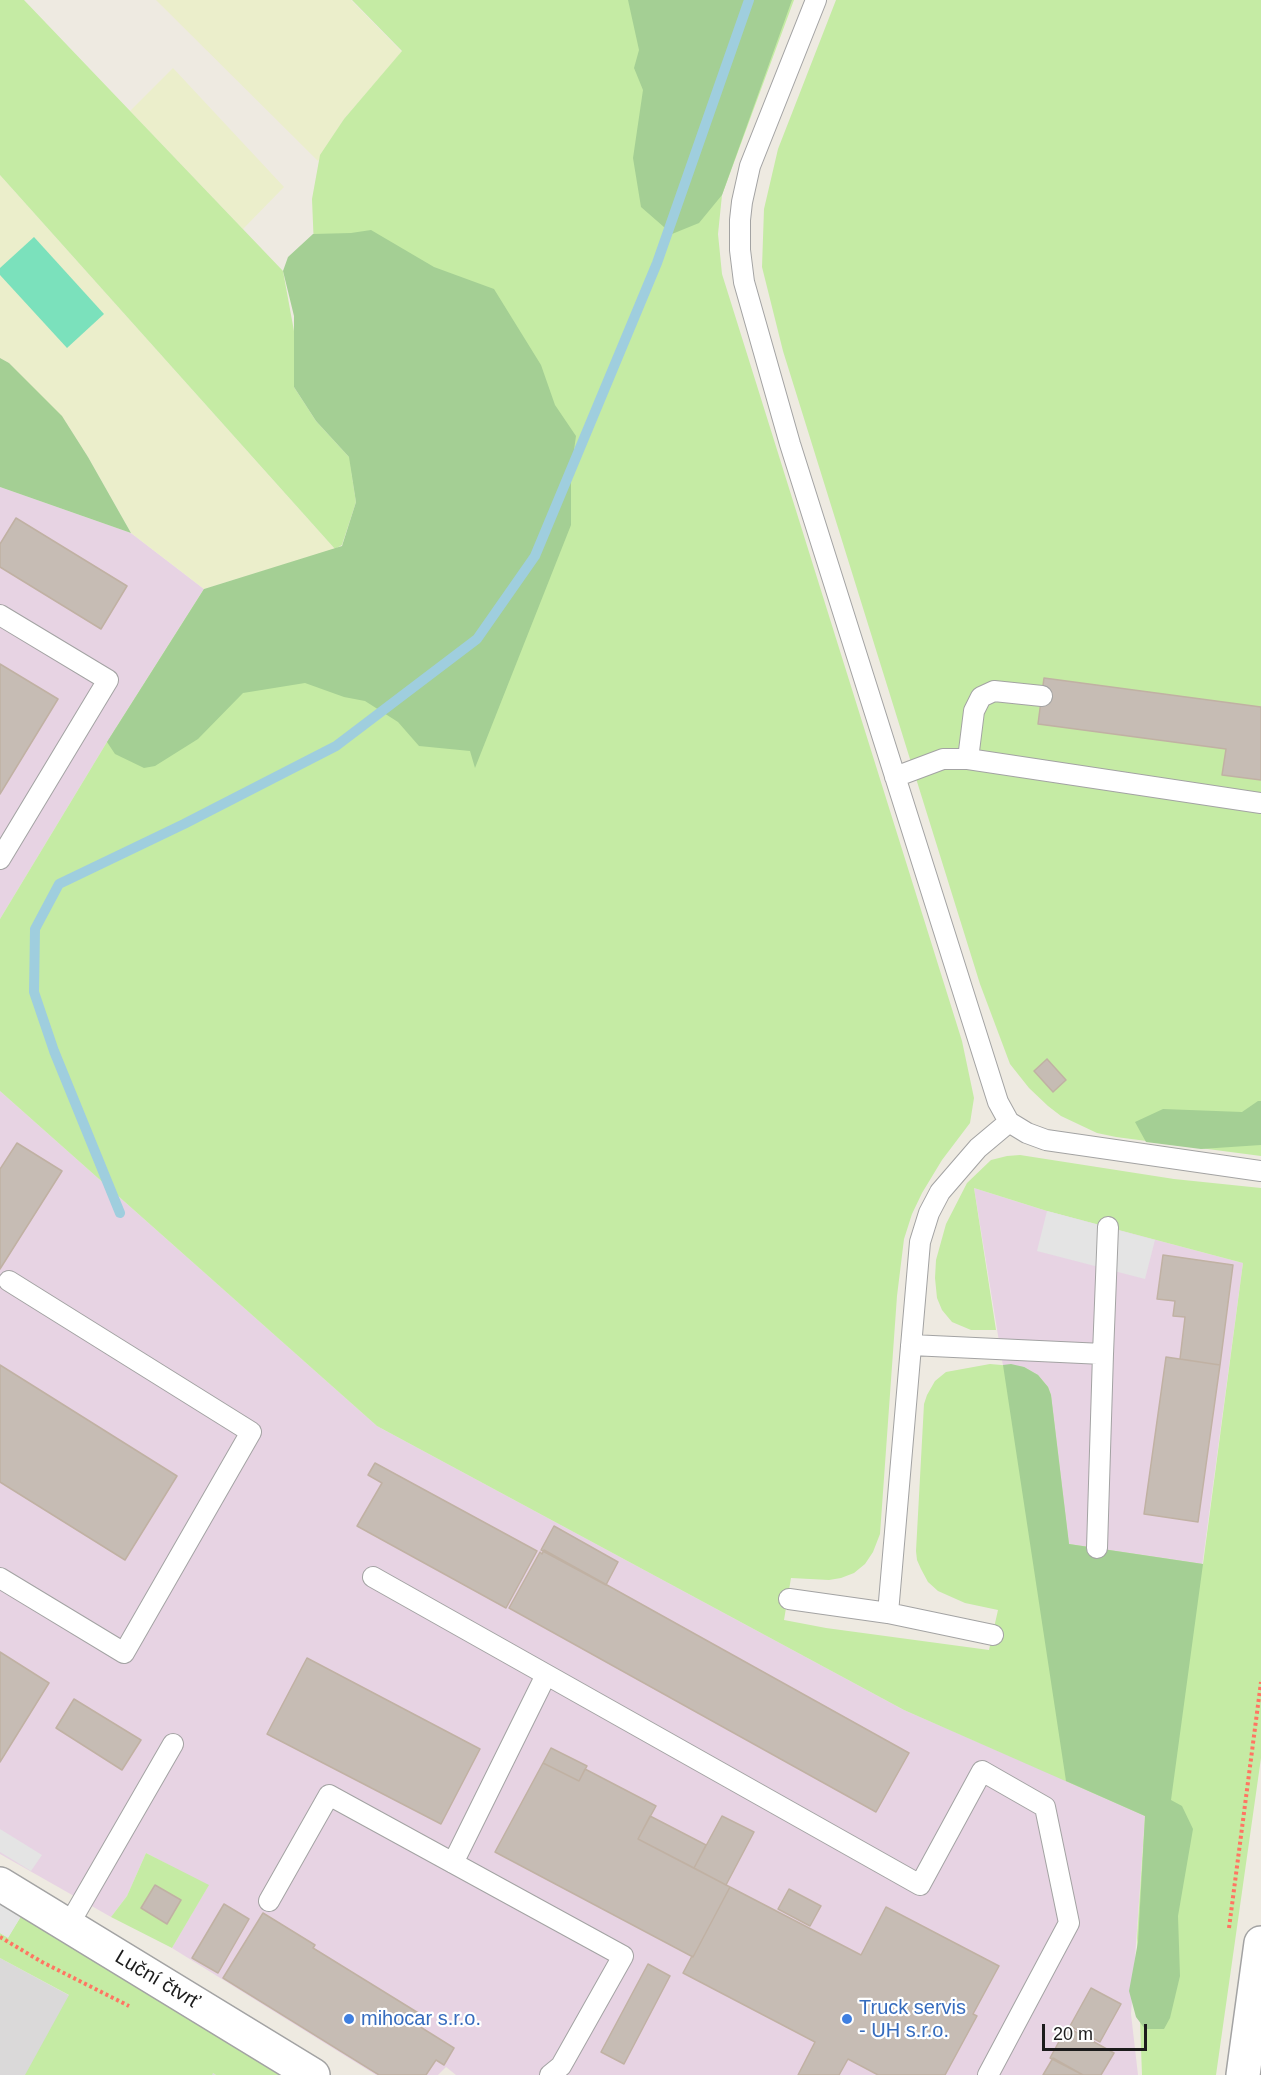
<!DOCTYPE html>
<meta charset="utf-8">
<style>
body{margin:0}
#map{position:relative;width:1261px;height:2075px;overflow:hidden;background:#eeeae1;font-family:Helvetica,sans-serif}
canvas{display:block}
.scale{position:absolute;left:1042px;top:2024px;width:105px;height:27px;box-sizing:border-box;border:3px solid #1c1c1c;border-top:0;padding-left:8px;font-size:18px;line-height:21px;white-space:nowrap;color:#1c1c1c;-webkit-text-stroke:4px #fff;paint-order:stroke}
</style>
<div id="map">
<canvas width="1261" height="2075"></canvas>
<div class="scale">20 m</div>
</div>
<script>
const ctx = document.querySelector('canvas').getContext('2d');
ctx.lineJoin = 'round';
function fillPath(path, color) { ctx.fillStyle = color; ctx.fill(path, 'evenodd'); }
const shape = rows => new Path2D(rows.map(r => 'M' + r).join(''));
function trace(path, color, width, dash) { ctx.strokeStyle = color; ctx.lineWidth = width; ctx.lineCap = dash ? 'butt' : 'round'; ctx.setLineDash(dash || []); ctx.stroke(path); }
function drawText(font, color, halo, rows, align = 'center') {
  ctx.font = font + ' Helvetica,sans-serif'; ctx.lineWidth = 4.5; ctx.setLineDash([]); ctx.textBaseline = 'middle'; ctx.strokeStyle = halo; ctx.fillStyle = color; for (const [text, x, y, turn = 0] of rows) {
    ctx.save(); ctx.translate(x, y); ctx.rotate((+turn || 0) * Math.PI / 180); ctx.textAlign = isNaN(turn) ? turn : align; if (halo) ctx.strokeText(text, 0, 0); ctx.fillText(text, 0, 0); ctx.restore();
  }
}
const residential = shape([
 [0,1958,213,2073,216,2075,0,2075]
]);
const industrial = shape([
 [0,487,131,533,204,589,107,742,0,919],
 [0,1091,377,1426,904,1710,1065,1780,1011,1415,974,1188,1047,1211,1243,1263,1167,1826,1145,1817,1131,2014,1138,2075,456,2075,446,2067,438,2075,376,2075,172,1948,208,1886,146,1853,127,1896,111,1917,0,1854]
]);
const farmland = shape([
 [156,0,351,0,402,52,344,119,318,161],
 [173,68,284,187,243,229,130,111],
 [0,175,335,549,204,589,131,533,88,457,65,421,9,363,0,358]
]);
const grass = shape([
 [0,0,24,0,283,271,296,342,294,387,316,421,349,457,356,502,342,545,335,549,0,175],
 [352,0,794,0,722,195,718,234,722,274,962,1041,974,1098,970,1123,942,1160,922,1193,912,1214,904,1239,897,1296,880,1534,873,1552,865,1564,854,1573,841,1578,829,1580,791,1578,784,1620,826,1628,989,1650,998,1610,965,1603,938,1591,928,1582,921,1569,917,1560,916,1551,924,1404,927,1395,935,1381,946,1372,990,1364,1024,1367,1038,1375,1048,1387,1051,1395,1069,1544,1203,1564,1243,1263,1047,1211,974,1188,996,1330,971,1330,952,1322,942,1310,937,1298,935,1278,936,1260,946,1224,967,1183,991,1160,1007,1156,1020,1155,1174,1179,1261,1188,1261,1758,1216,2075,1142,2075,1137,1938,1145,1816,904,1710,377,1426,0,1091,0,919,107,742,204,589,276,588,364,547,314,248,312,199,320,155,344,119,402,51],
 [836,0,1261,0,1261,1156,1116,1137,1097,1133,1061,1116,1048,1106,1029,1088,1010,1064,980,984,783,351,762,267,764,209,778,149],
 [146,1853,209,1885,172,1948,111,1917,127,1896],
 [23,1913,281,2075,216,2075,213,2073,212,2075,25,2075,69,1995,0,1958,0,1933,8,1937]
]);
const forest = shape([
 [628,0,792,0,722,195,699,223,672,234,641,207,633,158,643,90,634,68,639,50],
 [371,230,434,267,494,289,541,365,555,405,576,436,571,471,571,525,475,768,470,751,419,746,398,722,365,701,344,697,305,683,243,693,198,739,155,766,144,768,115,754,107,742,204,589,342,546,356,502,349,457,316,421,294,387,294,316,283,271,288,257,313,234,351,233],
 [0,358,9,363,62,416,88,457,131,533,0,487],
 [1258,1101,1261,1101,1261,1145,1201,1149,1146,1142,1135,1122,1163,1109,1242,1112],
 [1011,1364,1024,1367,1038,1375,1048,1387,1051,1395,1069,1544,1203,1564,1171,1800,1182,1806,1193,1829,1178,1916,1180,1976,1170,2018,1164,2029,1145,2029,1136,2017,1129,1991,1138,1942,1145,1816,1066,1781,1003,1365]
]);
const pitch = shape([
 [34,237,104,314,67,348,0,275,0,268]
]);
const parking = shape([
 [1047,1211,1155,1240,1145,1279,1037,1251],
 [0,1829,42,1855,31,1871,0,1852],
 [0,1899,23,1913,8,1938,0,1933]
]);
const stream = shape([
 [120,1213,54,1051,34,992,35,929,59,884,184,824,336,746,477,639,535,556,657,263,749,0]
]);
const building = shape([
 [16,518,127,586,101,629,0,567,0,544,16,518],
 [0,664,58,699,0,794,0,664],
 [1044,678,1261,707,1261,780,1222,775,1226,749,1038,724,1044,678],
 [1047,1059,1066,1080,1053,1092,1034,1071,1047,1059],
 [17,1143,62,1171,0,1269,0,1169,17,1143],
 [1163,1255,1233,1265,1220,1365,1180,1359,1185,1317,1173,1316,1175,1301,1157,1299,1163,1255],
 [1166,1357,1220,1365,1198,1522,1144,1514,1166,1357],
 [0,1365,177,1476,125,1560,0,1482,0,1365],
 [375,1463,537,1551,506,1608,357,1526,382,1483,368,1475,375,1463],
 [554,1526,618,1562,606,1585,541,1550,554,1526],
 [544,1550,909,1753,876,1812,509,1608,540,1552,542,1554,544,1550],
 [0,1652,49,1683,0,1762,0,1652],
 [307,1658,480,1749,441,1824,267,1734,307,1658],
 [74,1699,141,1740,122,1770,56,1728,74,1699],
 [551,1748,587,1766,579,1781,543,1763,551,1748],
 [543,1763,579,1781,585,1769,656,1806,638,1839,730,1887,693,1957,495,1852,543,1763],
 [650,1816,706,1845,694,1868,638,1839,650,1816],
 [722,1816,754,1832,726,1885,694,1868,722,1816],
 [155,1885,181,1900,167,1924,141,1908,155,1885],
 [730,1887,861,1955,886,1907,999,1966,973,2014,977,2016,945,2075,878,2075,848,2059,839,2075,798,2075,815,2042,683,1973,692,1956,693,1957,730,1887],
 [789,1889,821,1906,810,1926,778,1909,789,1889],
 [224,1904,249,1919,218,1973,192,1958,224,1904],
 [263,1913,315,1945,313,1948,420,2014,414,2023,454,2048,444,2065,436,2060,426,2075,379,2075,223,1978,263,1913],
 [648,1964,670,1976,624,2064,601,2052,648,1964],
 [1091,1988,1121,2004,1100,2042,1070,2026,1091,1988],
 [1067,2027,1114,2053,1101,2075,1083,2075,1050,2058,1067,2027],
 [1053,2058,1083,2075,1043,2075,1053,2058]
]);
const path = shape([
 [1229,1928,1261,1682],
 [0,1937,42,1962,129,2006]
]);
const service = shape([
 [816,0,750,166,742,202,740,220,740,250,744,282,790,444,998,1102,1009,1122],
 [0,615,108,680,0,859],
 [968,759,974,711,981,697,994,691,1042,696],
 [895,777,943,759,968,759,1261,803],
 [911,1345,1103,1354,1097,1548],
 [1103,1354,1108,1227],
 [373,1577,920,1885,982,1771,1045,1807,1069,1923,988,2075],
 [0,1578,124,1653,251,1432,9,1281],
 [789,1599,888,1613],
 [993,1635,888,1613,920,1242,929,1213,940,1192,978,1148,1009,1122,1027,1133,1046,1140,1261,1171],
 [453,1863,546,1675],
 [269,1901,329,1795,623,1956,561,2066,550,2075],
 [68,1926,173,1744]
]);
const minor = shape([
 [0,1884,313,2075],
 [1243,2075,1261,1943]
]);
const markers = [
 [349,2019,6,"#3f7fe0"],
 [847,2019,6,"#3f7fe0"]
];
const streetNames = [
 ["Luční čtvrť",157,1980,31]
];
const shopNames = [
 ["Truck servis",859,2008],
 ["- UH s.r.o.",859,2031],
 ["mihocar s.r.o.",361,2019]
];
fillPath(residential, '#dad9d9');
fillPath(industrial, '#e7d3e3');
fillPath(farmland, '#ebeecb');
fillPath(grass, '#c5eba4');
fillPath(forest, '#a4cf94');
fillPath(pitch, '#7be1bc');
fillPath(parking, '#e4e4e4');
trace(stream, '#9fcede', 10);
fillPath(building, '#c6bcb4');
trace(building, '#c0b1a3', 1.5);
trace(service, '#a3a3a3', 22);
trace(minor, '#a3a3a3', 36);
trace(path, '#ff7562', 4, [3, 3]);
trace(service, '#fff', 20);
trace(minor, '#fff', 33);
for (const [x, y, r, color] of markers) { const dot = new Path2D(); dot.arc(x, y, r, 0, 2 * Math.PI); ctx.fillStyle = color; ctx.fill(dot); trace(dot, '#fff', 2); }
drawText('20px', '#1c1c1c', '#fff', streetNames);
drawText('20px', '#366cbe', '#fff', shopNames, 'left');
</script>
